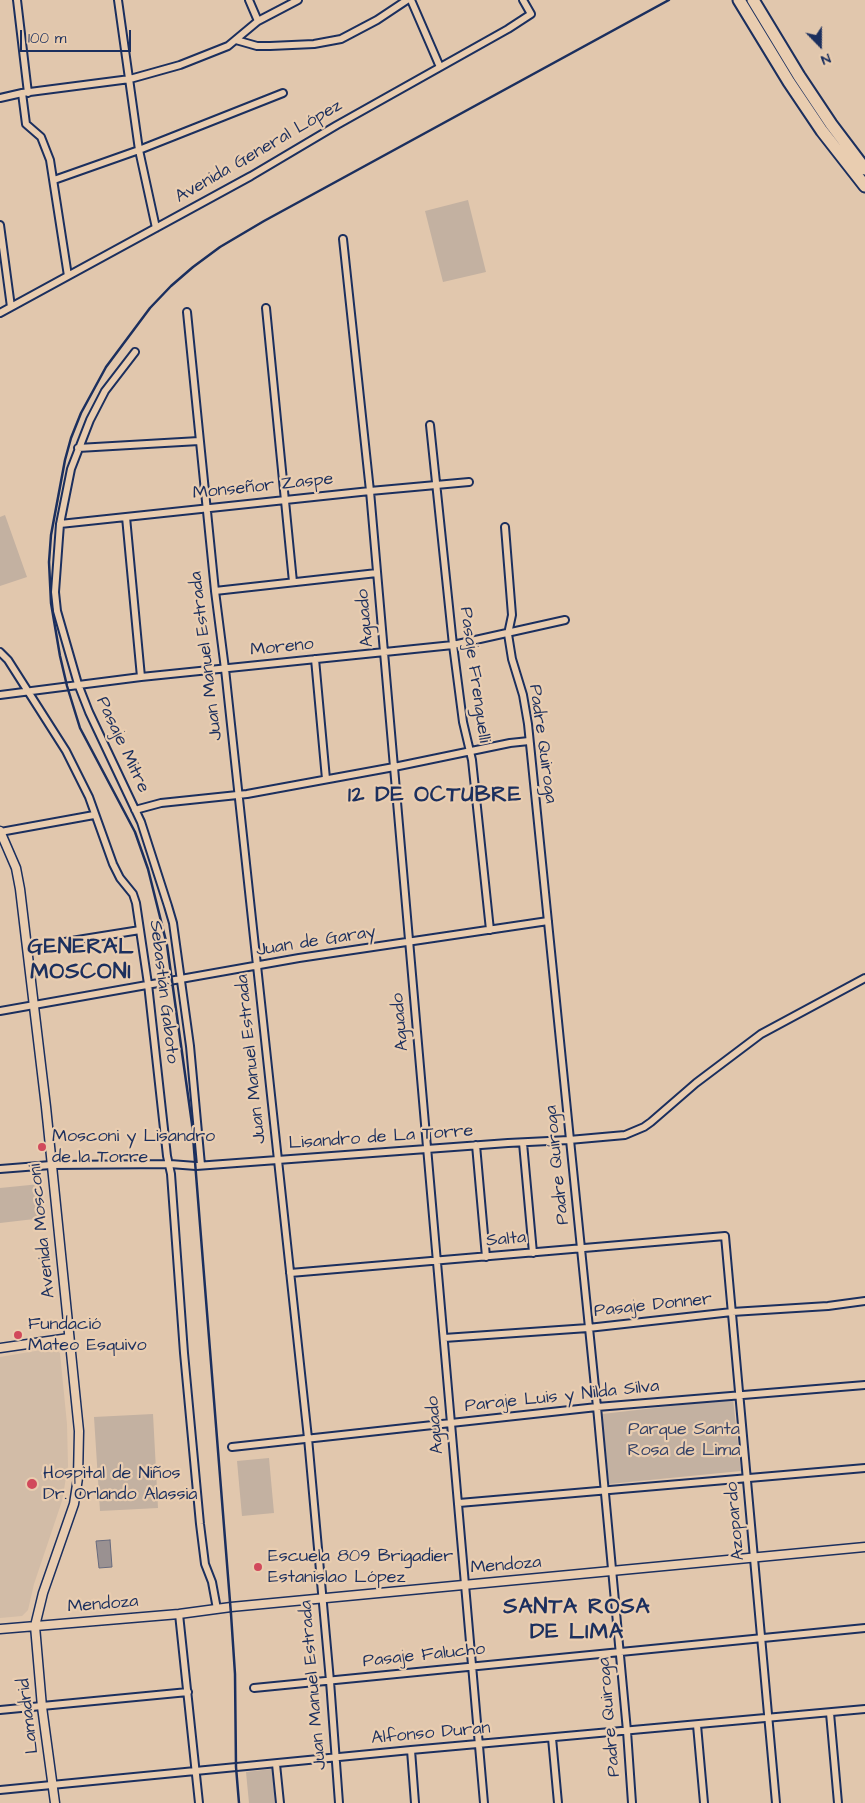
<!DOCTYPE html>
<meta charset="utf-8">
<style>
body{margin:0}
#map{position:relative;width:865px;height:1803px;overflow:hidden;background:#e1c7ad;font-family:"Architects Daughter",sans-serif}
canvas{display:block}
.north{position:absolute;left:795px;top:20px;width:50px;height:50px;-webkit-text-stroke:4px #e9cdb0;paint-order:stroke;rotate:158deg;font-size:14px;font-weight:700;line-height:20px;text-align:center;color:#1b2f5e}
.north::after{content:'';display:block;margin:auto;width:18px;height:22px;background:#1b2f5e;clip-path:polygon(50% 0,100% 100%,50% 72%,0 100%)}
.scale{position:absolute;left:20px;top:30px;width:111px;height:22px;box-sizing:border-box;border:2px solid #1b2f5e;border-top:0;padding-left:6px;font-size:15px;line-height:18px;white-space:nowrap;color:#1b2f5e;-webkit-text-stroke:4px #e9cdb0;paint-order:stroke}
</style>
<div id="map">
<canvas width="865" height="1803"></canvas>
<div class="north">N</div>
<div class="scale">100 m</div>
</div>
<script>
const ctx = document.querySelector('canvas').getContext('2d');
ctx.lineJoin = 'round';
function fillPath(path, color) { ctx.fillStyle = color; ctx.fill(path, 'evenodd'); }
const shape = rows => new Path2D(rows.map(r => 'M' + r).join(''));
function trace(path, color, width, dash) { ctx.strokeStyle = color; ctx.lineWidth = width; ctx.lineCap = dash ? 'butt' : 'round'; ctx.setLineDash(dash || []); ctx.stroke(path); }
function drawText(font, color, halo, rows, align = 'center') {
  ctx.font = font + ' "Architects Daughter",sans-serif'; ctx.lineWidth = 4.5; ctx.setLineDash([]); ctx.textBaseline = 'middle'; ctx.strokeStyle = halo; ctx.fillStyle = color; for (const [text, x, y, turn = 0] of rows) {
    ctx.save(); ctx.translate(x, y); ctx.rotate((+turn || 0) * Math.PI / 180); ctx.textAlign = isNaN(turn) ? turn : align; if (halo) ctx.strokeText(text, 0, 0); ctx.fillText(text, 0, 0); ctx.restore();
  }
}
const built = shape([
 [53,1348,60,1353,67,1424,68,1466,62,1501,34,1584,28,1610,22,1616,0,1618,0,1357]
]);
const green = shape([
 [468,200,486,272,443,282,425,211],
 [5,515,27,577,0,586,0,517],
 [40,1184,43,1218,0,1223,0,1188],
 [733,1399,741,1471,609,1484,602,1414],
 [153,1414,158,1508,100,1511,94,1417],
 [269,1458,274,1513,242,1516,237,1461],
 [272,1769,275,1803,249,1803,246,1772]
]);
const water = shape([
 [110,1540,112,1567,99,1568,96,1541,110,1540]
]);
const minor = shape([
 [17,0,28,93],
 [118,0,139,150,156,228],
 [249,0,258,21],
 [411,0,440,67],
 [236,40,257,46,270,46,314,44,341,39,377,20,407,0],
 [22,93,26,124,41,137,50,160,68,276],
 [0,98,22,93,130,79,180,65,228,46,258,21,298,0],
 [54,180,139,150,283,93],
 [0,225,11,307],
 [343,239,370,491,484,1803],
 [266,308,293,582],
 [187,312,215,591,225,669,308,1438,330,1681,339,1803],
 [0,313,251,176,337,125,508,29,531,14,523,0],
 [135,352,105,391,90,420,71,469,60,524,55,592,57,611,78,684,89,712,141,822,168,906,173,923,190,1046,201,1165],
 [430,425,453,645,463,722,472,760,490,930],
 [78,448,199,441],
 [126,517,141,677],
 [60,524,370,491,469,482],
 [505,527,512,615,508,634,512,659,523,695,528,724,597,1407,627,1731,632,1803],
 [215,591,377,573],
 [0,652,8,660,66,751,89,797,113,864,120,878,133,894,136,903,148,984,167,1156,171,1174,184,1353,200,1524,205,1564,212,1582,217,1609],
 [315,659,326,779],
 [0,695,141,677,453,645,565,620],
 [135,810,161,803,247,794,394,767,510,743,529,741],
 [0,832,94,815],
 [65,942,140,930],
 [0,1011,299,958,548,921],
 [523,1143,533,1253],
 [476,1145,486,1257],
 [0,1169,51,1165,170,1164,196,1166,508,1143,569,1140,625,1135,644,1127,651,1122,696,1083,761,1034,865,978],
 [290,1273,725,1236,776,1803],
 [444,1338,588,1328,732,1312,828,1306,865,1301],
 [232,1447,597,1407,865,1385],
 [459,1503,865,1468],
 [179,1614,199,1803],
 [254,1688,865,1628],
 [0,1710,188,1692],
 [830,1713,838,1803],
 [697,1725,704,1803],
 [552,1738,558,1803],
 [411,1750,415,1803],
 [276,1764,280,1803],
 [0,1790,411,1750,865,1709]
]);
const tertiary = shape([
 [0,831,16,868,20,889,46,1107,79,1431,78,1478,74,1504,43,1593,35,1626,42,1707,55,1803],
 [0,1348,69,1338],
 [0,1629,179,1614,231,1607,865,1547]
]);
const motorway = shape([
 [739,0,789,82,822,131,865,186],
 [753,0,799,76,831,124,865,169]
]);
const rail = shape([
 [239,1803,236,1767,235,1674,231,1614,192,1124,167,945,148,869,135,832,80,728,67,686,60,656,51,603,49,562,51,535,65,460,71,438,81,413,106,367,150,308,171,286,193,267,220,247,264,221,669,0]
]);
const markers = [
 [42,1147,5,"#d1495b"],
 [18,1335,5,"#d1495b"],
 [32,1484,6,"#d1495b"],
 [258,1567,5,"#d1495b"]
];
const streetNames = [
 ["Avenida General López",259,152,-30],
 ["Monseñor Zaspe",263,487,-6],
 ["Aguado",366,618,-95],
 ["Moreno",282,648,-6],
 ["Juan Manuel Estrada",207,656,-97],
 ["Pasaje Frenguelli",474,675,82],
 ["Padre Quiroga",542,744,82],
 ["Pasaje Mitre",122,745,65],
 ["Juan de Garay",316,942,-9],
 ["Sebastián Gaboto",163,992,83],
 ["Aguado",401,1022,-95],
 ["Juan Manuel Estrada",252,1059,-96],
 ["Lisandro de La Torre",381,1138,-4],
 ["Padre Quiroga",558,1165,-96],
 ["Avenida Mosconi",43,1231,-96],
 ["Salta",506,1240,-5],
 ["Pasaje Donner",653,1306,-6],
 ["Paraje Luis y Nilda Silva",562,1397,-6],
 ["Aguado",436,1425,-95],
 ["Azopardo",736,1521,-95],
 ["Mendoza",506,1566,-5],
 ["Mendoza",103,1605,-5],
 ["Pasaje Falucho",424,1656,-6],
 ["Juan Manuel Estrada",314,1685,-95],
 ["Lamadrid",29,1716,-97],
 ["Padre Quiroga",610,1717,-95],
 ["Alfonso Duran",431,1734,-5]
];
const poiNames = [
 ["Mosconi y Lisandro",52,1137],
 ["de la Torre",52,1158],
 ["Fundació",28,1325],
 ["Mateo Esquivo",28,1346],
 ["Hospital de Niños",43,1474],
 ["Dr. Orlando Alassia",43,1495],
 ["Escuela 809 Brigadier",268,1557],
 ["Estanislao López",268,1578]
];
const parkNames = [
 ["Parque Santa",684,1430],
 ["Rosa de Lima",684,1451]
];
const districtNames = [
 ["12 DE OCTUBRE",435,796],
 ["GENERAL",81,948],
 ["MOSCONI",81,973],
 ["SANTA ROSA",577,1608],
 ["DE LIMA",577,1633]
];
fillPath(built, '#d2bca7');
fillPath(green, '#c3b1a1');
fillPath(water, '#9a9191');
trace(water, '#676a7d', 1);
trace(minor, '#1b2f5e', 10);
trace(tertiary, '#1b2f5e', 11);
trace(motorway, '#1b2f5e', 15);
trace(minor, '#e9cdb0', 6);
trace(tertiary, '#e9cdb0', 8);
trace(motorway, '#e9cdb0', 11);
trace(rail, '#1b2f5e', 2.5);
for (const [x, y, r, color] of markers) { const dot = new Path2D(); dot.arc(x, y, r, 0, 2 * Math.PI); ctx.fillStyle = color; ctx.fill(dot); trace(dot, '#e9cdb0', 2); }
drawText('18px', '#1b2f5e', '#e9cdb0', streetNames);
drawText('18px', '#1b2f5e', '#e9cdb0', poiNames, 'left');
drawText('18px', '#344268', '#e9cdb0', parkNames);
ctx.letterSpacing = '1px';
drawText('bold 22px', '#1b2f5e', '#e9cdb0', districtNames);
ctx.letterSpacing = '0px';
</script>
